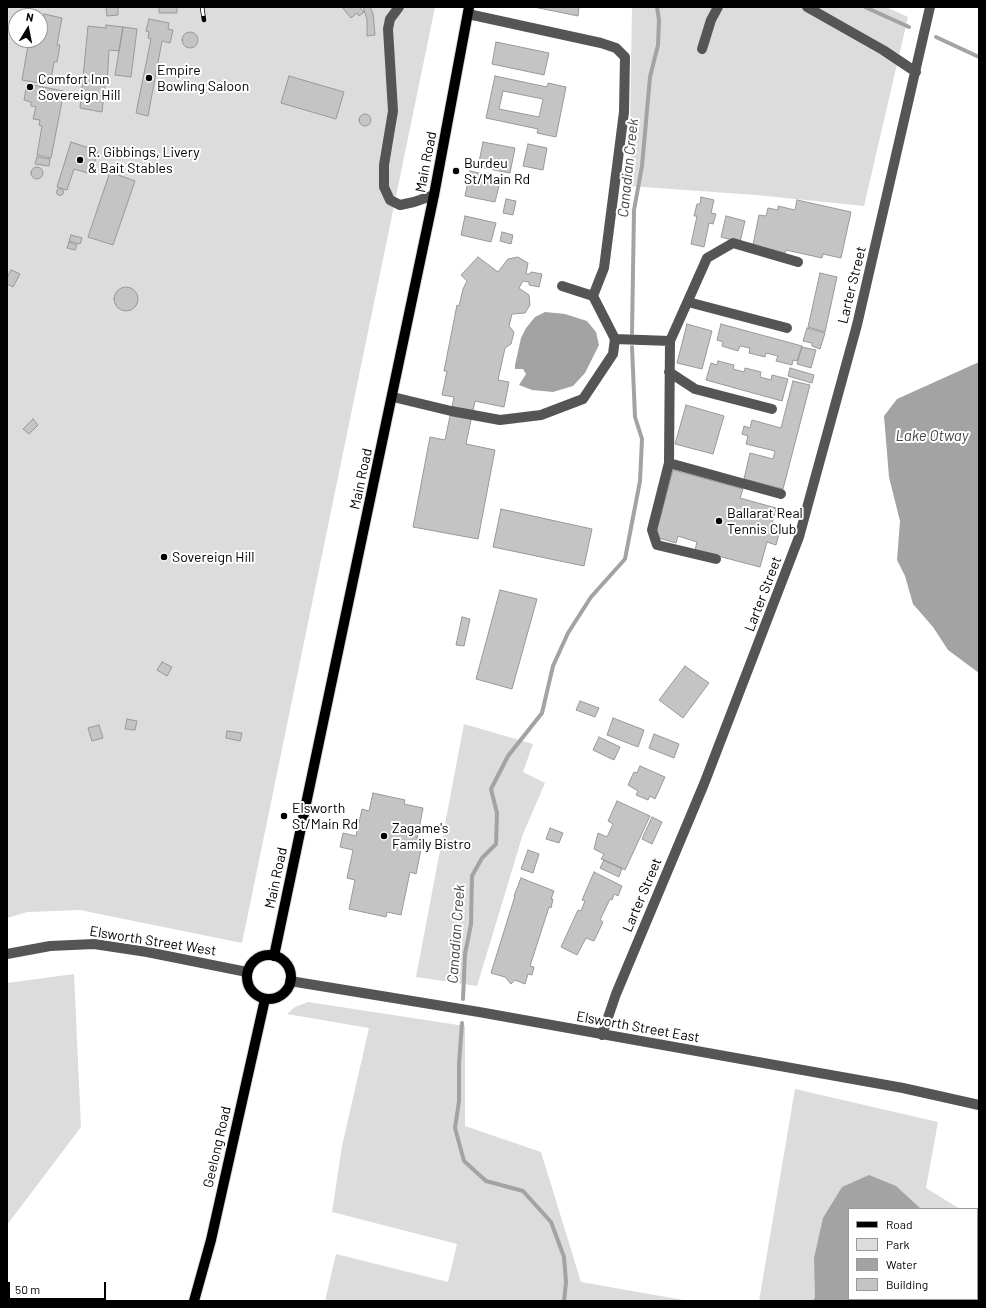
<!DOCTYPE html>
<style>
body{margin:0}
#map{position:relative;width:986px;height:1308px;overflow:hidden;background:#fff;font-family:Barlow,sans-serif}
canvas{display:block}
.frame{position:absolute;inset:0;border:8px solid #000;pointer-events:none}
.legend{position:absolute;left:848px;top:1208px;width:130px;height:92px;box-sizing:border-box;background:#fff;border:1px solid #999;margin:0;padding:5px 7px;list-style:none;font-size:12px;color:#000}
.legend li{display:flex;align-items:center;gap:8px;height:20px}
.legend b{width:20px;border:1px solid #999}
.north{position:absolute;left:8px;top:8px;width:40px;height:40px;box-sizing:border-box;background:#fff;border:1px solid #999;border-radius:50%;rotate:10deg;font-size:11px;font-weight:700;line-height:16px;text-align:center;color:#000}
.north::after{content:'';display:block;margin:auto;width:14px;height:18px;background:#000;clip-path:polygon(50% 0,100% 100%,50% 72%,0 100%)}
.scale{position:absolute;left:8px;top:1282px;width:98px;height:18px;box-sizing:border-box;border:2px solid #000;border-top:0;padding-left:5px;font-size:12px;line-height:14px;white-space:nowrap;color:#000;-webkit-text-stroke:3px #fff;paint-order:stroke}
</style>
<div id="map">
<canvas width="986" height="1308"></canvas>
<div class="frame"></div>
<ul class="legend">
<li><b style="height:5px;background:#000"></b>Road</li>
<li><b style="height:11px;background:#dcdcdc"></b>Park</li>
<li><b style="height:11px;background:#a3a3a3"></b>Water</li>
<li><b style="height:11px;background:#c4c4c4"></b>Building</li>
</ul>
<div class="north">N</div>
<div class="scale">50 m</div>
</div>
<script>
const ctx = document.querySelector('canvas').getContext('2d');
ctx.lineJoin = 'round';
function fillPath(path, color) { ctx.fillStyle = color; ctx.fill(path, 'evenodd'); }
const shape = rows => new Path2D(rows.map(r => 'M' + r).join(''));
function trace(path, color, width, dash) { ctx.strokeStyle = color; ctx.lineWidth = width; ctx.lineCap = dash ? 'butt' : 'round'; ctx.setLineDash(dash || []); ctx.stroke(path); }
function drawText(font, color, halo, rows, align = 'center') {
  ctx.font = font + ' Barlow,sans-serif'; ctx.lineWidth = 4; ctx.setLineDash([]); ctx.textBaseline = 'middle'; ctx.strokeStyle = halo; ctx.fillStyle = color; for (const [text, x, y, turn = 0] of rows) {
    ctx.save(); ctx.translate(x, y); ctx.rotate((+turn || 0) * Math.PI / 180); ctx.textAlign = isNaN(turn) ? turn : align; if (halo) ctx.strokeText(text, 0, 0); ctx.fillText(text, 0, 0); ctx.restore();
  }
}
const green = shape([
 [7,7,435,7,242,943,80,910,27,912,7,918],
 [16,16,40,16,40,40,16,40],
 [632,7,886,7,908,17,864,206,756,195,629,186],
 [464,724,533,744,523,772,545,783,523,834,477,986,416,977],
 [74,974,81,1127,7,1225,7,983],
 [308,1002,465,1026,465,1126,541,1152,581,1282,689,1301,325,1301,336,1254,448,1282,457,1244,332,1212,342,1146,369,1028,287,1014,295,1007],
 [795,1089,938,1122,926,1188,960,1209,849,1209,849,1299,977,1299,977,1219,979,1221,979,1301,759,1301]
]);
const water = shape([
 [545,312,565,314,587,321,596,332,599,345,585,373,573,386,553,392,532,390,519,385,526,374,523,369,515,369,515,365,521,338,526,328,535,317],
 [979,362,979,673,948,650,933,627,913,604,905,576,897,560,900,521,889,477,884,416,897,399],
 [869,1175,896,1186,921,1209,849,1209,849,1299,977,1299,977,1278,979,1283,979,1301,813,1301,815,1297,814,1258,823,1218,842,1187]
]);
const stream = shape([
 [865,7,909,27],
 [936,37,979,57],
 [632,333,634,210,642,166,650,77,658,45,659,20,657,7],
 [463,999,465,954,471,924,472,876,482,858,496,844,497,813,491,789,508,756,542,713,553,666,568,633,591,597,625,559,640,481,642,439,635,417,632,347],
 [462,1023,459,1064,459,1101,455,1128,464,1161,486,1181,523,1191,551,1222,564,1257,566,1282,564,1301]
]);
const building = shape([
 [106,7,118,7,118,15,107,16,106,7],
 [159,7,177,7,177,13,159,13,159,7],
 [342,7,359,7,364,12,359,16,357,13,351,18,342,7],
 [363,7,370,7,373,13,375,35,367,36,367,19,363,7],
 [534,7,579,7,578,16,534,7],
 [44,14,62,18,57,45,60,45,57,62,54,62,50,85,22,80,29,40,40,40,40,30,44,14],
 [149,19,169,23,168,29,173,30,170,43,162,41,148,116,136,113,151,39,148,38,149,32,146,31,149,19],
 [106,25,123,27,119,51,109,50,107,85,105,85,102,112,80,108,88,26,106,28,106,25],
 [123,27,137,29,131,77,115,75,123,27],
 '182 40a8 8 0 1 1 16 0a8 8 0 1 1-16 0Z',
 [496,42,549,53,544,75,492,64,496,42],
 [289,76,344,92,336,119,281,103,289,76],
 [495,76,547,87,548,83,566,87,556,137,537,133,538,129,486,118,495,76],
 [503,91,543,99,539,117,499,109,503,91],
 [27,84,64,91,51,158,37,155,42,126,39,125,40,120,33,119,36,107,31,106,31,102,24,100,27,84],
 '359 120a6 6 0 1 1 12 0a6 6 0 1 1-12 0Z',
 [71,142,98,151,91,174,74,169,67,190,57,187,71,142],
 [483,142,515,148,510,173,478,167,483,142],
 [528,144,547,148,543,170,523,166,528,144],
 [37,157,50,159,49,166,35,164,37,157],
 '31 173a6 6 0 1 1 12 0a6 6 0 1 1-12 0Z',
 [470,171,501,178,495,202,465,196,470,171],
 [110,172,135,181,113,245,88,237,110,172],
 '56.5 192a3.5 3.5 0 1 1 7 0a3.5 3.5 0 1 1-7 0Z',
 [701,197,714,200,711,213,716,214,713,224,709,223,704,247,691,244,697,216,694,216,697,204,700,204,701,197],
 [506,199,516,201,513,215,503,213,506,199],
 [797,200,851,212,841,258,823,254,822,258,786,250,785,253,753,245,759,215,766,216,768,208,778,210,778,206,795,210,797,200],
 [465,216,496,223,491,242,461,235,465,216],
 [726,216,745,221,740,242,721,237,726,216],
 [502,232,513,235,511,244,500,241,502,232],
 [71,235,82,238,80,244,69,241,71,235],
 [69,242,77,245,75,250,67,248,69,242],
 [478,257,498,272,508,259,518,257,528,263,526,274,530,274,531,272,542,274,539,287,529,285,529,282,523,281,519,288,529,295,530,305,525,313,512,314,509,326,514,332,511,344,505,348,498,380,509,382,504,407,475,401,466,444,495,450,478,539,413,527,430,437,445,440,454,397,442,395,447,371,444,371,457,305,459,306,463,289,467,281,461,275,478,257],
 [11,270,20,274,13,287,7,284,7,278,11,270],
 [820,273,837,277,825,332,808,327,820,273],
 '114 299a12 12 0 1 1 24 0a12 12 0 1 1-24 0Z',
 [687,324,712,331,702,369,677,363,687,324],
 [721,324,802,346,797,361,793,360,792,365,776,361,778,356,766,353,765,357,749,353,750,348,740,346,738,351,722,346,723,342,717,340,721,324],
 [807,328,825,333,820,349,812,346,812,343,803,341,807,328],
 [802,347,816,350,811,368,797,364,802,347],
 [718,361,734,365,733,369,744,372,745,368,761,372,760,377,771,380,772,375,788,379,782,401,706,380,711,363,717,365,718,361],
 [790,368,814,375,812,383,788,376,790,368],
 [793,381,810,385,783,489,744,479,750,453,773,459,775,451,746,444,748,436,742,434,744,426,750,428,752,420,781,428,793,381],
 [686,405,724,416,713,454,675,444,686,405],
 [33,419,38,425,29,434,23,429,33,419],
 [673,470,743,489,740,498,776,508,771,528,780,530,776,545,767,542,760,567,695,550,697,542,678,536,676,543,655,537,673,470],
 [501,509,592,529,584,566,493,547,501,509],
 [500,590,537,599,512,689,476,679,500,590],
 [462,617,470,619,464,646,456,645,462,617],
 [162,662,172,667,167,676,157,670,162,662],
 [685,666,709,683,683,718,659,700,685,666],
 [580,701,599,708,595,717,576,710,580,701],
 [613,718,644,730,638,747,607,735,613,718],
 [127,719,137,721,135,730,125,729,127,719],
 [99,725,103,738,92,741,88,728,99,725],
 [227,731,242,733,240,741,226,738,227,731],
 [654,734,679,744,674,758,649,748,654,734],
 [599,737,620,747,614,760,593,750,599,737],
 [640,766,665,777,655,799,650,796,648,800,636,795,638,791,628,785,634,772,637,773,640,766],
 [373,793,405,800,404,804,423,808,417,839,423,840,416,874,410,872,401,915,387,912,386,917,349,909,355,880,347,878,353,850,340,847,343,833,356,836,362,809,369,811,373,793],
 [617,801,650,816,625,870,601,859,604,854,594,849,598,833,607,837,613,824,608,821,617,801],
 [652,817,662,822,652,844,642,839,652,817],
 [550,828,563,833,559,843,546,839,550,828],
 [528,850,539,854,533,873,521,869,528,850],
 [604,860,622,868,619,877,600,868,604,860],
 [594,872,622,886,618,896,614,894,612,900,610,899,600,920,603,922,594,941,586,938,577,955,561,947,578,910,581,911,585,901,582,900,594,872],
 [521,878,554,891,551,899,553,899,551,908,549,907,530,966,534,967,532,975,528,974,525,984,515,980,511,984,505,977,491,973,515,896,514,896,521,878]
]);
const minor = shape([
 [399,7,390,19,388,29,393,111,384,165,384,187,390,200,400,205,414,202,434,195],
 [807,7,883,50,916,72],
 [468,14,601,43,616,48,625,57,624,112,604,268,593,296],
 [702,49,711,20,718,7],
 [688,302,787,328],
 [615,339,670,341,669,463,781,494],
 [670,341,707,258,733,243,798,262],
 [669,372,695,389,772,409],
 [393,397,451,411,500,420,541,415,583,399,613,354,615,339,593,296,562,286],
 [669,463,652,530,657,545,716,559],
 [7,954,50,946,94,944,147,952,247,972],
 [290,981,479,1012,903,1088,979,1105],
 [602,1035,616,994,704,784,799,537,857,325,930,7]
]);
const major = shape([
 '247 977a22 22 0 1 1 44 0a22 22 0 1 1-44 0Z',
 [274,956,434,195,469,7],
 [194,1301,211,1240,265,999]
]);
const rail = shape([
 [202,7,204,20]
]);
const markers = [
 [149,78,4,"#000"],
 [30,87,4,"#000"],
 [80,160,4,"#000"],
 [456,171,4,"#000"],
 [719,521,4,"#000"],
 [164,557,4,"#000"],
 [284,816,4,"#000"],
 [384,836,4,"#000"]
];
const poiNames = [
 ["Empire",157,70],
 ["Bowling Saloon",157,86],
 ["Comfort Inn",38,79],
 ["Sovereign Hill",38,95],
 ["R. Gibbings, Livery",88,152],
 ["& Bait Stables",88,168],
 ["Burdeu",464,163],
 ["St/Main Rd",464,179],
 ["Ballarat Real",727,513],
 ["Tennis Club",727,529],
 ["Sovereign Hill",172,557],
 ["Elsworth",292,808],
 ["St/Main Rd",292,824],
 ["Zagame's",392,828],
 ["Family Bistro",392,844]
];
const streetNames = [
 ["Main Road",426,162,-79],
 ["Larter Street",852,285,-76],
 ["Main Road",361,479,-78],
 ["Larter Street",763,594,-69],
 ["Main Road",276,878,-78],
 ["Larter Street",642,895,-67],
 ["Elsworth Street West",153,941,9],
 ["Elsworth Street East",638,1027,10],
 ["Geelong Road",217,1147,-77]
];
const waterNames = [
 ["Canadian Creek",628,168,-84],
 ["Lake Otway",932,436],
 ["Canadian Creek",456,934,-86]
];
fillPath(green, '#dcdcdc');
fillPath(water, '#a3a3a3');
trace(stream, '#a3a3a3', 4);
fillPath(building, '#c4c4c4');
trace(building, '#999', 1);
trace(major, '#dbdbdb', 12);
trace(minor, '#555', 10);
trace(major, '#000', 10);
trace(rail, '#000', 4.5);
trace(rail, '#fff', 3, [9]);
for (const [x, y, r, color] of markers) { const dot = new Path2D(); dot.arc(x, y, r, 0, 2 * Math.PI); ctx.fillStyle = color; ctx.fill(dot); trace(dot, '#fff', 1.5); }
drawText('14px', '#000', '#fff', poiNames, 'left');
drawText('14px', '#000', '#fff', streetNames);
drawText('italic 15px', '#444', '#fff', waterNames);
</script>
